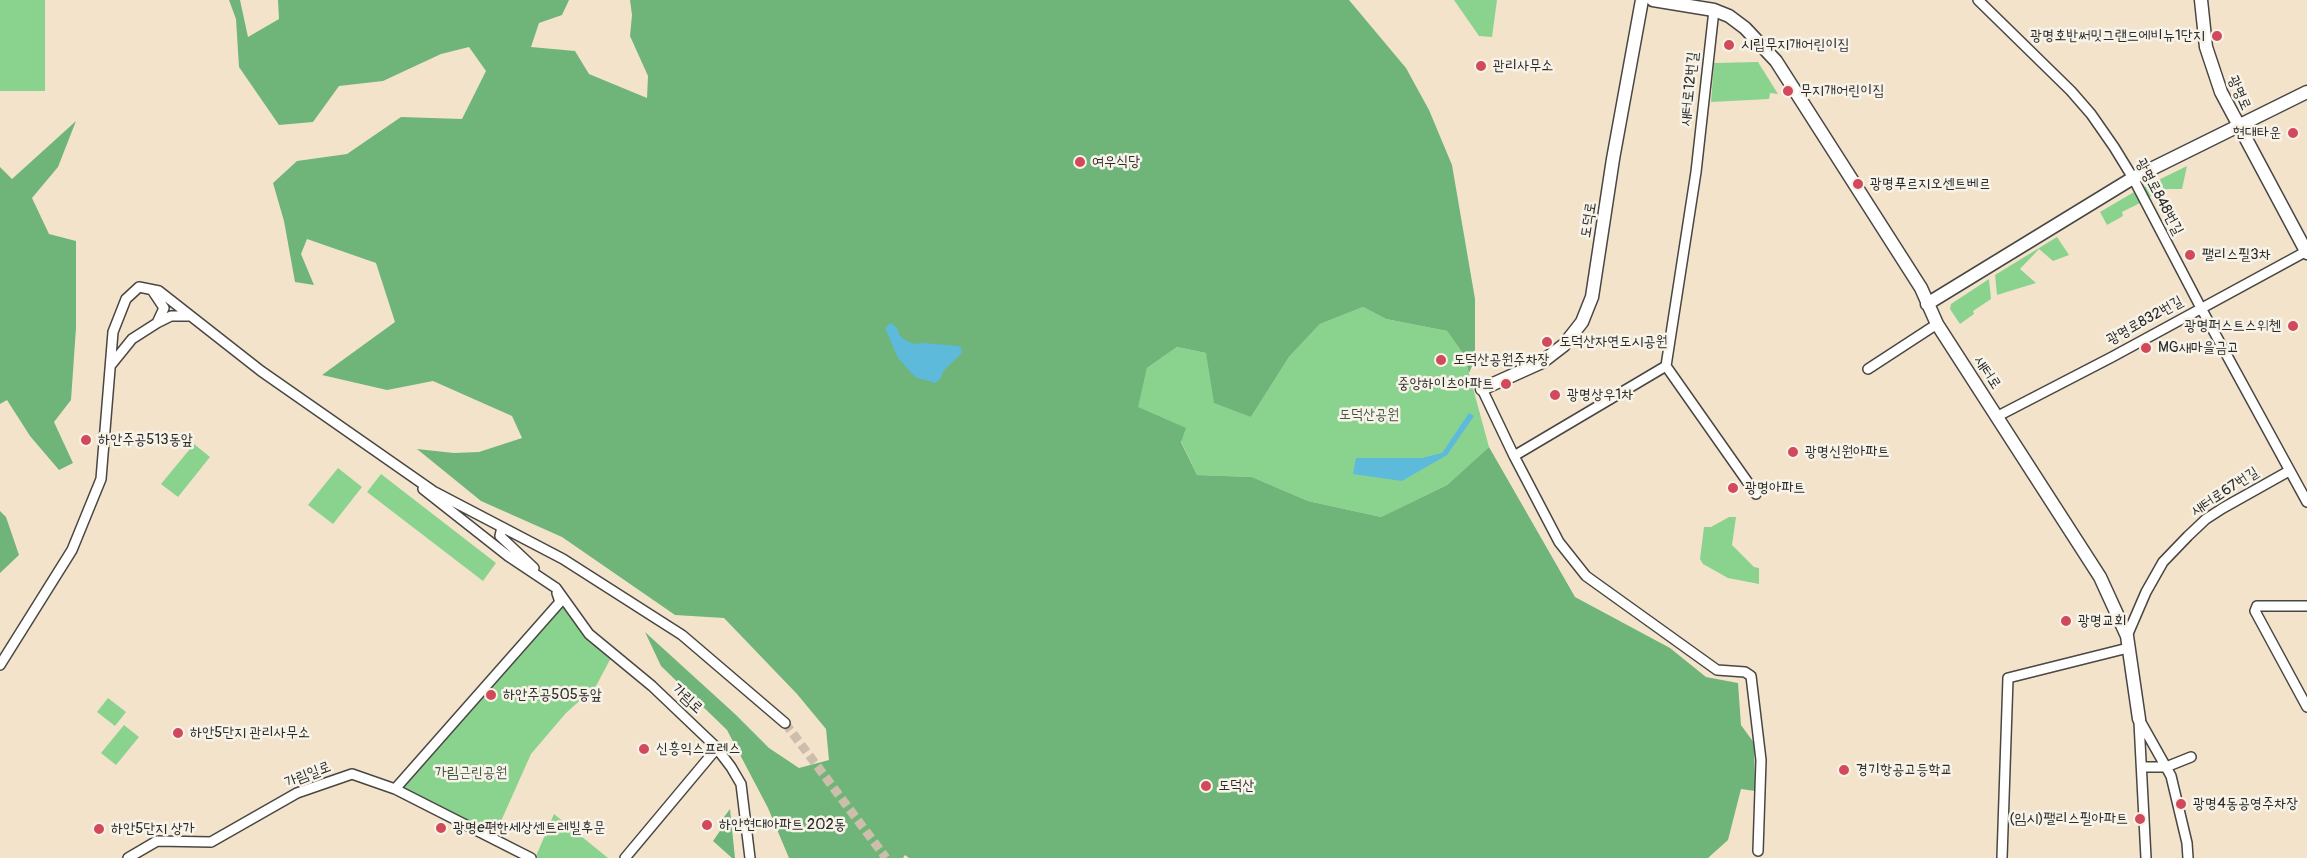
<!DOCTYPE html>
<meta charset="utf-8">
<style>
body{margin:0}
canvas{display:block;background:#f4e3cb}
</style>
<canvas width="2307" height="858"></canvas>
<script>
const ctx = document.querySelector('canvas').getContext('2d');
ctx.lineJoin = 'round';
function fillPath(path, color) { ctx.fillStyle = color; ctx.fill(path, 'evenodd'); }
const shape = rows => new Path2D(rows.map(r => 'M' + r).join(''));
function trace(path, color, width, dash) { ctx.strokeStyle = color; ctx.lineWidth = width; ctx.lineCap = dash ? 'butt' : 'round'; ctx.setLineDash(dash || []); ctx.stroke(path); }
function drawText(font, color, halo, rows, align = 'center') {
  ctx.font = font + ' Pangolin,"Poor Story",sans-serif'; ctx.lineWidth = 5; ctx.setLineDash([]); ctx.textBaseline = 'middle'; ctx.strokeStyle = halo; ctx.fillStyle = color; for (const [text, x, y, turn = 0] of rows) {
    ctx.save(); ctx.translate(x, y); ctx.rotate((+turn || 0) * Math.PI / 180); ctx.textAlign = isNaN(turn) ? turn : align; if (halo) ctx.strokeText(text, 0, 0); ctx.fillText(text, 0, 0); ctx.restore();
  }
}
const green = shape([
 [0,0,45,0,45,91,0,91],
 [1454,0,1497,0,1492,37,1479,36],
 [1758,62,1778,94,1770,93,1769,99,1711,102,1714,63],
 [2187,166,2182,189,2167,189,2149,197,2144,187],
 [2134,192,2140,203,2122,212,2123,216,2107,225,2100,212],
 [2057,237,2069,255,2053,261,2039,249,2020,269,2036,283,1997,295,1995,275],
 [1989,279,1991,299,1973,311,1974,314,1960,324,1950,309,1951,304],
 [1363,307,1386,319,1447,331,1464,355,1489,447,1447,485,1381,517,1308,501,1252,477,1197,475,1181,441,1137,407,1147,368,1177,347,1206,353,1251,417,1289,357,1320,324],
 [194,444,210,457,178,497,161,484],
 [338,468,362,487,333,524,308,505],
 [381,474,496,563,483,581,367,492],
 [1729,517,1736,517,1732,545,1754,567,1759,568,1759,584,1728,578,1703,564,1700,559,1704,527,1711,527],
 [560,602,589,634,613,654,596,686,566,713,531,754,493,839,395,789],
 [108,698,126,712,115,726,97,712],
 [124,725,139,737,116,765,101,753],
 [554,814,608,858,538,858,536,856]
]);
const forest = shape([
 [229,0,240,0,248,37,279,19,278,0,569,0,562,15,539,23,531,47,575,51,589,74,647,98,648,76,630,36,632,15,630,0,1349,0,1406,68,1429,110,1452,165,1475,299,1475,359,1469,373,1464,355,1447,331,1386,319,1363,307,1320,324,1289,357,1251,417,1214,403,1206,353,1177,347,1147,368,1138,407,1186,428,1181,442,1197,475,1252,477,1308,501,1381,517,1447,485,1489,447,1575,597,1670,648,1706,677,1738,683,1741,725,1754,743,1755,791,1741,789,1728,840,1708,858,909,858,905,855,903,858,789,858,768,808,727,730,661,666,645,632,735,714,769,748,799,768,829,760,826,729,797,694,724,618,675,615,562,537,481,501,417,449,454,453,479,452,522,438,512,416,433,381,387,390,322,375,395,322,376,263,307,239,301,254,314,285,295,282,284,221,273,183,297,161,347,154,401,117,462,119,486,71,469,47,441,54,383,81,339,86,313,122,279,125,239,67,236,19],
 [76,121,58,167,32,198,49,234,76,241,76,328,71,400,54,422,73,463,59,470,30,436,7,400,0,404,0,167,12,179],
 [0,511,6,517,19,555,0,573],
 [730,809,735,858,732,858,713,841,722,828,718,825]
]);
const water = shape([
 [891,323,898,329,899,335,905,340,914,344,923,343,959,346,962,350,961,354,944,370,940,379,935,383,915,377,898,358,891,342,885,328],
 [1469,413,1474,416,1447,455,1402,481,1353,474,1356,458,1422,458,1442,453]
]);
const streetTunnel = shape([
 [785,723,886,858]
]);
const street = shape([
 [1978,0,2071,91,2091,114,2114,147,2133,178,2201,308,2307,502],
 [152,290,164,308,157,323],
 [111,365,132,339,157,323,171,316,189,316],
 [1666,366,1756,494],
 [1868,369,1937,324],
 [1482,389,1514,456,1666,366,1696,172,1714,10],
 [1998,416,2112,357,2307,251],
 [1514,456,1559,542,1586,576,1717,670,1745,672,1751,676,1761,760,1758,851],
 [423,489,508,556,556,588,589,634,652,686,715,746,731,767,741,784,750,858],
 [502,527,500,536,534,568],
 [2307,606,2257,606,2255,611,2307,707],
 [2127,636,2146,592,2163,562,2188,536,2206,519,2223,508,2289,471],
 [0,665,72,550,101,479,113,332,126,299,139,287,159,291,261,371,433,491,563,559,682,635,785,723],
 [2139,719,2171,776,2187,843,2188,858],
 [2139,722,2146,858],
 [2142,767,2166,767,2191,757],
 [395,789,560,602,557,593],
 [128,858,157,841,211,842,297,793,352,774,395,789,531,858],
 [625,858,717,748],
 [2002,858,2008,678,2128,648]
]);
const secondary = shape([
 [1653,0,1714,10,1729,16,1745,28,1776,61,1921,288,1937,324,2100,577,2127,636,2139,719],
 [2201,0,2206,47,2221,92,2307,253],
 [1927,304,2133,178,2307,92],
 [1482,389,1542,362,1564,345,1582,322,1592,297,1613,159,1642,0]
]);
const markers = [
 [2217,36,6,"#d1495b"],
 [1729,45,6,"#d1495b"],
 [1481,66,6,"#d1495b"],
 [1788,91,6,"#d1495b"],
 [2293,133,6,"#d1495b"],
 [1080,162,6,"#d1495b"],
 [1858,184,6,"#d1495b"],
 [2190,255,6,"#d1495b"],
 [2293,326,6,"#d1495b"],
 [1547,342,6,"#d1495b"],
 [2146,348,6,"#d1495b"],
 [1441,360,6,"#d1495b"],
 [1506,384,6,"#d1495b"],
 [1555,395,6,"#d1495b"],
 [86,440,6,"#d1495b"],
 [1793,452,6,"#d1495b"],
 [1733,488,6,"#d1495b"],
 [2066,621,6,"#d1495b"],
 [491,695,6,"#d1495b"],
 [178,733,6,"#d1495b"],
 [644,749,6,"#d1495b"],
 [1844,770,6,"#d1495b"],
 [1206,786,6,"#d1495b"],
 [2181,804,6,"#d1495b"],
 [2140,819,6,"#d1495b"],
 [707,825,6,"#d1495b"],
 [441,828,6,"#d1495b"],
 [99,829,6,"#d1495b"]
];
const poiNames = [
 ["광명호반써밋그랜드에비뉴1단지",2205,36,"right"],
 ["시립무지개어린이집",1741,45],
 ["관리사무소",1493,66],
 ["무지개어린이집",1800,91],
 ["현대타운",2281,133,"right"],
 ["여우식당",1092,162],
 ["광명푸르지오센트베르",1870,184],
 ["팰리스필3차",2202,255],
 ["광명퍼스트스위첸",2281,326,"right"],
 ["도덕산자연도시공원",1559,342],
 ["MG새마을금고",2158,348],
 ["도덕산공원주차장",1453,360],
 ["중앙하이츠아파트",1494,384,"right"],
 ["광명상우1차",1567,395],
 ["하안주공513동앞",98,440],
 ["광명신원아파트",1805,452],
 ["광명아파트",1745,488],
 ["광명교회",2078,621],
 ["하안주공505동앞",503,695],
 ["하안5단지 관리사무소",190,733],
 ["신흥익스프레스",656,749],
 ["경기항공고등학교",1856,770],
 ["도덕산",1218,786],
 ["광명4동공영주차장",2193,804],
 ["(임시)팰리스필아파트",2128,819,"right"],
 ["하안현대아파트 202동",719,825],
 ["광명e편한세상센트레빌후문",453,828],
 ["하안5단지 상가",111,829]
];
const streetNames = [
 ["새터로12번길",1690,89,-84],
 ["광명로",2239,93,66],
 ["광명로848번길",2159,197,62],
 ["도덕로",1589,220,-81],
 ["광명로832번길",2145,321,-29],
 ["새터로",1987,373,57],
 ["새터로67번길",2225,492,-33],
 ["가림로",687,699,43],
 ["가림일로",308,775,-21]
];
const parkNames = [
 ["도덕산공원",1369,415],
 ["가림근린공원",471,773]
];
fillPath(green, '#8ad38f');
fillPath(forest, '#6fb57a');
fillPath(water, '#5dbadb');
trace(streetTunnel, '#ccbeab', 9, [9, 4.5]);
trace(street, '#494743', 12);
trace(secondary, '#494743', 15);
trace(street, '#fff', 9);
trace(secondary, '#fff', 12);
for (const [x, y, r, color] of markers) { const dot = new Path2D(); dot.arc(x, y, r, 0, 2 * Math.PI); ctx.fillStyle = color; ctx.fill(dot); trace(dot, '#f7f3e8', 2); }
drawText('15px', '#2b2b2b', '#f7f3e8', poiNames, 'left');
drawText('15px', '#2b2b2b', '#f7f3e8', streetNames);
drawText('15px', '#435544', '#f7f3e8', parkNames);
</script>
